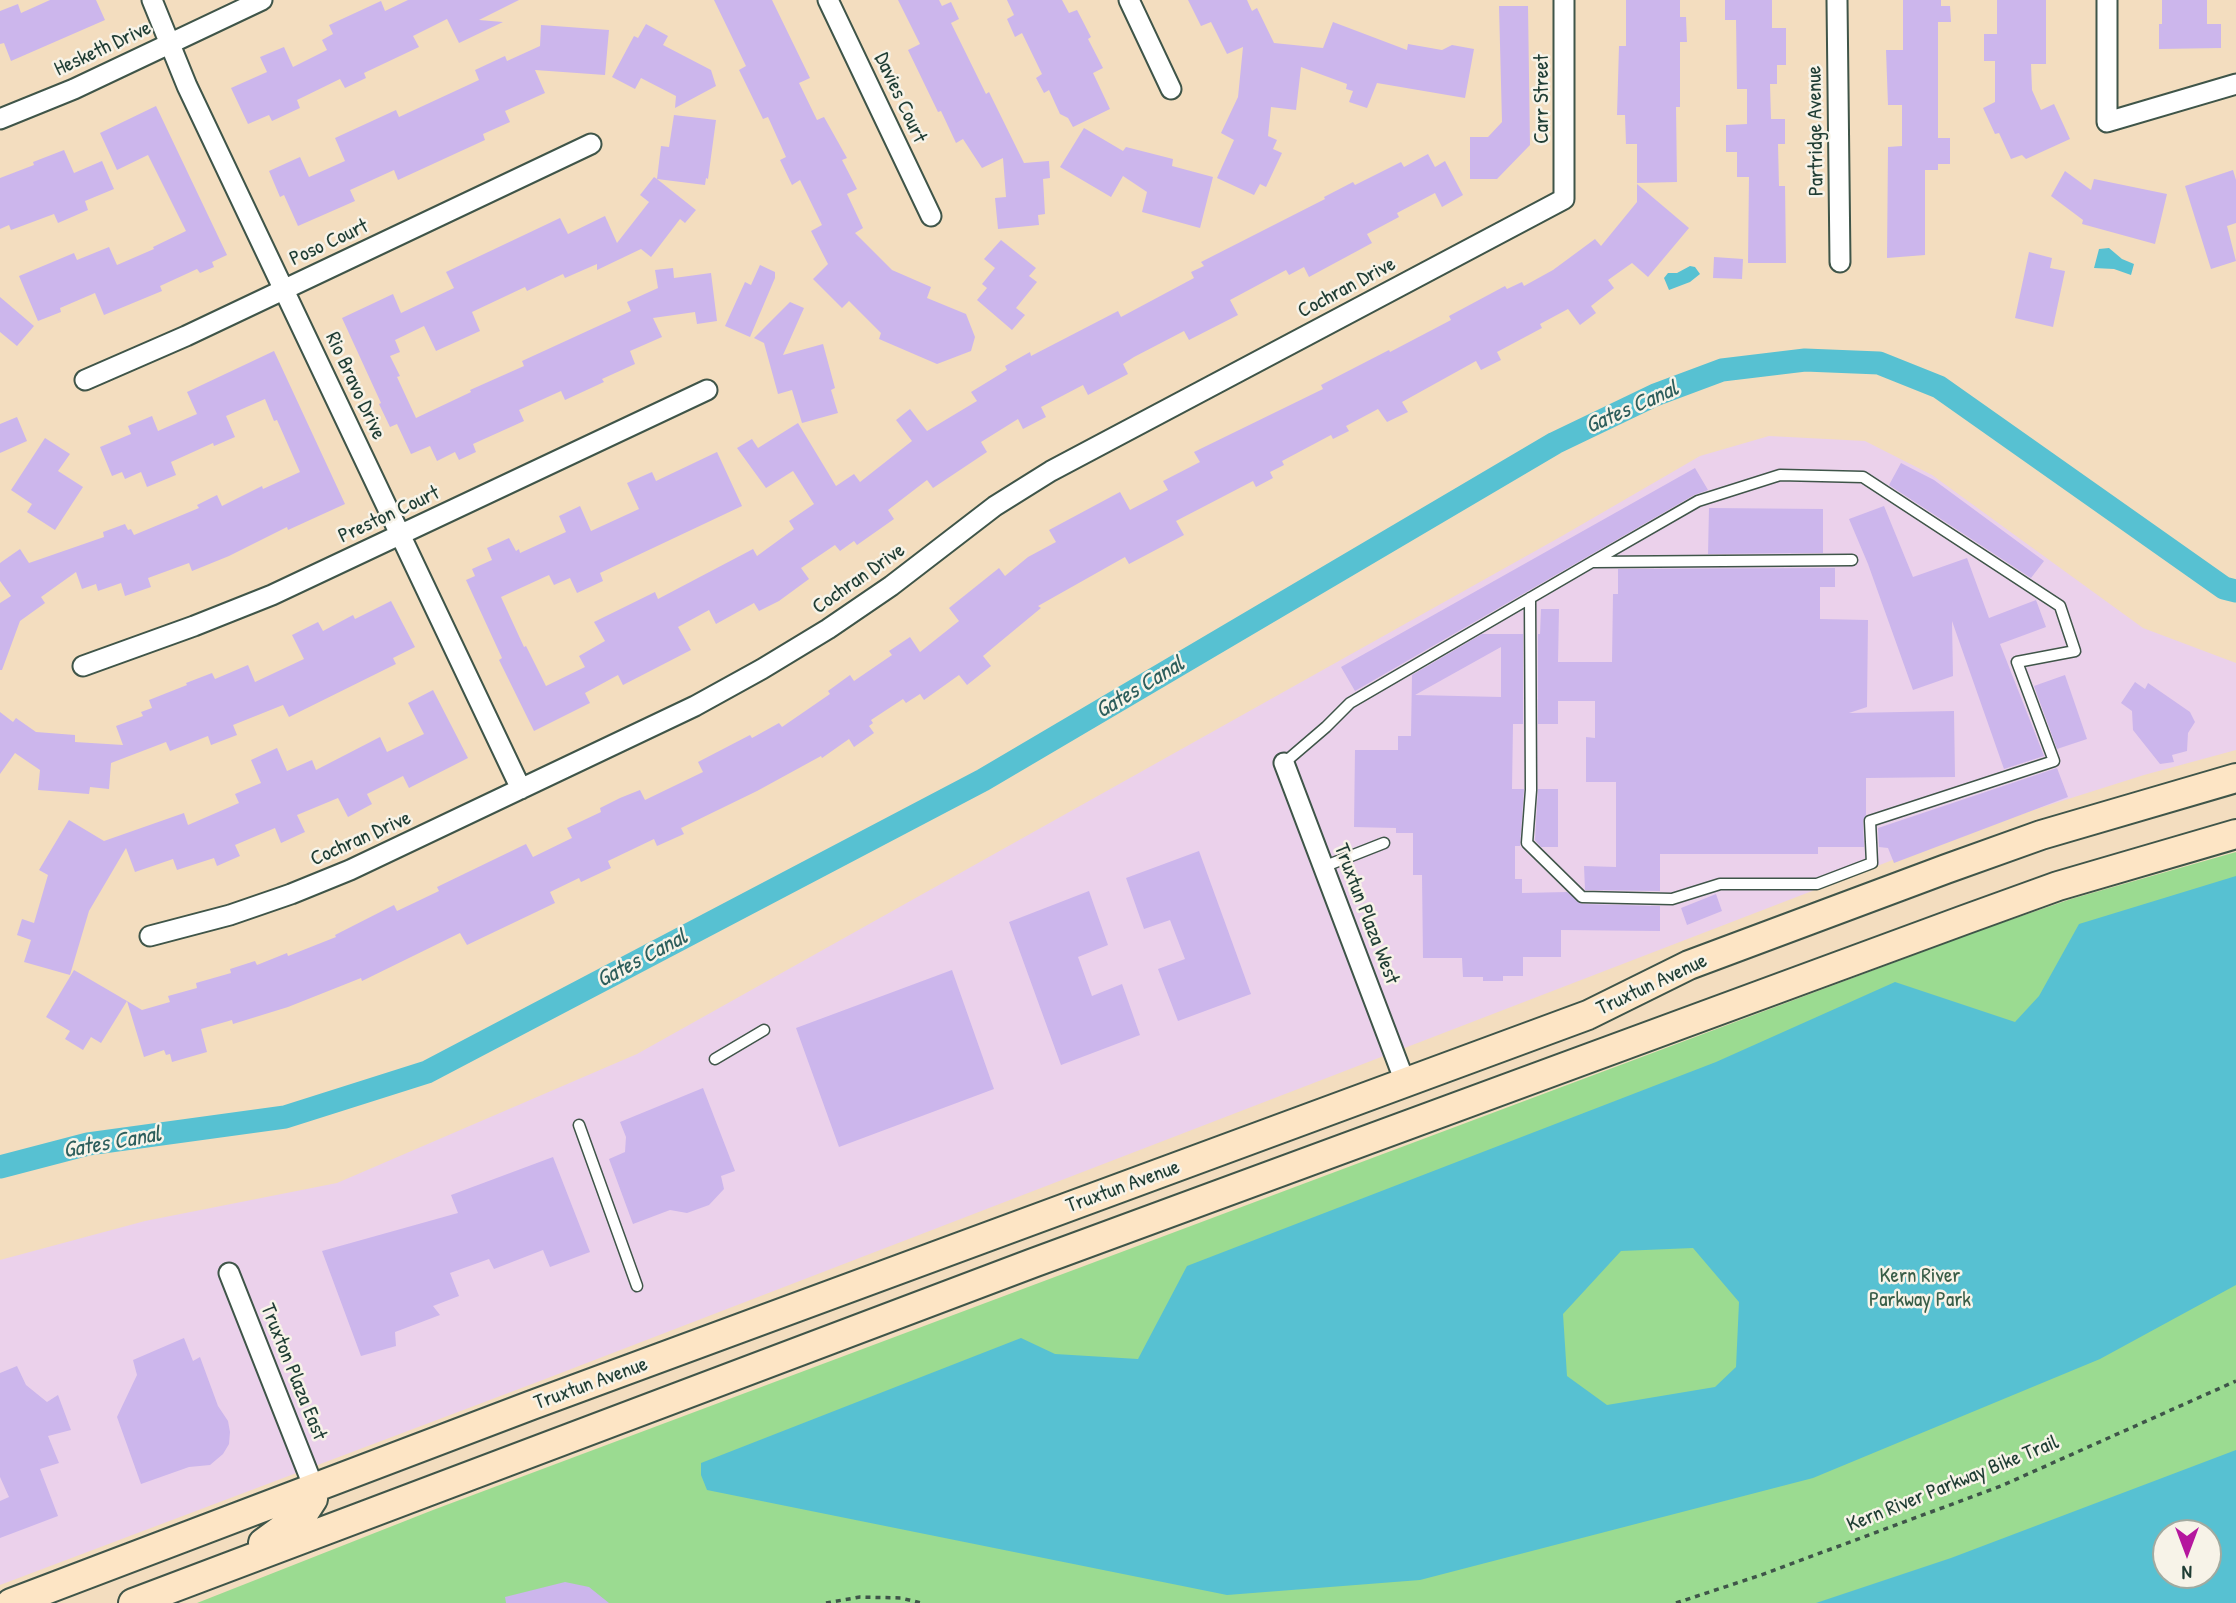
<!DOCTYPE html>
<style>
body{margin:0}
#map{position:relative;width:2236px;height:1603px;overflow:hidden;background:#f3ddbf;font-family:"Patrick Hand",sans-serif}
canvas{display:block}
.north{position:absolute;left:2152px;top:1519px;width:70px;height:70px;box-sizing:border-box;background:#f7f3e8;border:2px solid #a1aaa0;border-radius:50%;rotate:180deg;font-size:19px;font-weight:700;line-height:28px;text-align:center;color:#1f3d34}
.north::after{content:'';display:block;margin:auto;width:24px;height:32px;background:#b5179e;clip-path:polygon(50% 0,100% 100%,50% 72%,0 100%)}
</style>
<div id="map">
<canvas width="2236" height="1603"></canvas>
<div class="north">N</div>
</div>
<script>
const ctx = document.querySelector('canvas').getContext('2d');
ctx.lineJoin = 'round';
function fillPath(path, color) { ctx.fillStyle = color; ctx.fill(path, 'evenodd'); }
const shape = rows => new Path2D(rows.map(r => 'M' + r).join(''));
function trace(path, color, width, dash) { ctx.strokeStyle = color; ctx.lineWidth = width; ctx.lineCap = dash ? 'butt' : 'round'; ctx.setLineDash(dash || []); ctx.stroke(path); }
function drawText(font, color, halo, rows, align = 'center') {
  ctx.font = font + ' "Patrick Hand",sans-serif'; ctx.lineWidth = 5; ctx.setLineDash([]); ctx.textBaseline = 'middle'; ctx.strokeStyle = halo; ctx.fillStyle = color; for (const [text, x, y, turn = 0] of rows) {
    ctx.save(); ctx.translate(x, y); ctx.rotate((+turn || 0) * Math.PI / 180); ctx.textAlign = isNaN(turn) ? turn : align; if (halo) ctx.strokeText(text, 0, 0); ctx.fillText(text, 0, 0); ctx.restore();
  }
}
const built = shape([
 [1769,436,1865,441,1932,475,2143,628,2236,663,2236,750,2144,775,2027,812,1916,851,540,1381,0,1585,0,1260,145,1221,337,1183,637,1054,1562,536,1700,456]
]);
const green = shape([
 [2236,852,2236,1603,197,1603,433,1510,1978,931,2071,899],
 [2166,1533,2208,1533,2208,1575,2166,1575]
]);
const water = shape([
 [2109,248,2122,259,2134,264,2131,275,2114,269,2094,268,2099,249],
 [1690,266,1695,267,1700,274,1690,282,1669,290,1664,278,1668,273,1677,273],
 [2236,876,2236,1285,2100,1359,1813,1478,1420,1580,1227,1595,707,1490,701,1475,701,1463,1021,1338,1055,1354,1138,1359,1187,1266,1716,1062,1895,982,2015,1022,2039,996,2079,924],
 [1693,1248,1739,1302,1736,1367,1715,1387,1607,1405,1567,1376,1563,1314,1621,1251],
 [2236,1450,2236,1603,1816,1603,1951,1558],
 [2166,1533,2208,1533,2208,1575,2166,1575]
]);
const canal = shape([
 [0,1167,88,1144,285,1117,427,1072,983,780,1555,443,1655,395,1722,370,1805,360,1879,363,1939,387,2224,588,2236,591]
]);
const building = shape([
 [50,0,96,0,105,20,11,61,4,43,0,44,0,11,18,4,21,13],
 [408,0,519,0,479,20,503,22,459,43,447,19,413,36,419,47,364,73,366,78,345,88,340,79,297,100,300,108,272,121,269,115,248,124,231,88,267,72,260,57,284,47,293,67,327,50,322,40,333,34,329,25,381,1,385,11],
 [714,0,772,0,810,78,799,83,817,120,824,117,847,158,842,160,857,189,847,194,863,228,855,233,892,270,931,287,927,298,966,314,975,337,971,351,937,364,879,339,881,333,849,301,842,308,813,279,828,264,811,231,822,225,800,180,792,185,780,160,786,157,768,117,763,119,739,70,746,66],
 [898,0,939,0,942,6,951,2,959,19,951,23,986,94,989,92,1024,163,1049,161,1050,178,1043,179,1045,214,1038,215,1039,225,998,229,995,198,1006,197,1003,158,982,168,963,139,956,143,941,111,938,112,908,50,920,44],
 [1007,0,1062,0,1069,13,1077,10,1091,37,1088,39,1103,68,1093,73,1110,109,1073,127,1068,118,1060,114,1049,90,1044,93,1036,78,1042,74,1022,33,1015,37,1007,19,1014,15],
 [1188,0,1247,0,1252,11,1257,8,1274,43,1323,48,1333,22,1407,50,1408,44,1442,50,1452,45,1474,49,1465,98,1377,83,1367,108,1349,102,1353,91,1346,89,1347,84,1301,67,1296,110,1271,107,1268,136,1277,140,1273,149,1282,153,1266,187,1260,184,1254,195,1217,178,1234,140,1221,133,1238,97,1243,47,1227,54,1211,22,1201,26],
 [1626,0,1680,0,1680,17,1686,17,1687,42,1680,42,1680,107,1676,107,1677,182,1637,183,1637,144,1626,144,1625,115,1617,115,1619,46,1626,46],
 [1725,0,1772,0,1772,28,1786,28,1786,65,1777,65,1777,84,1770,84,1771,119,1785,119,1785,144,1778,144,1779,186,1785,186,1786,263,1748,263,1749,177,1737,177,1737,152,1726,152,1726,125,1747,124,1747,89,1737,89,1736,20,1725,20],
 [1903,0,1941,0,1941,6,1950,6,1951,22,1938,22,1938,138,1950,138,1950,164,1938,164,1938,170,1925,170,1925,255,1887,258,1888,147,1902,146,1902,105,1888,105,1886,50,1903,50],
 [1997,0,2046,0,2046,64,2031,64,2032,90,2041,110,2054,104,2070,139,2026,159,2022,155,2011,159,1999,133,1995,134,1983,108,1995,102,1995,61,1984,61,1984,34,1997,34],
 [2162,0,2207,0,2207,24,2221,24,2221,48,2159,49,2159,24,2162,24],
 [1499,6,1528,6,1530,145,1497,179,1470,179,1470,137,1488,137,1502,122],
 [646,24,668,36,663,45,711,70,716,86,675,108,676,96,641,78,635,89,612,77,634,36,638,38],
 [541,25,609,30,605,75,535,70,545,93,505,111,510,122,483,134,485,140,398,180,394,170,350,190,355,201,298,226,284,195,280,197,269,171,300,157,309,177,345,161,335,138,396,110,399,117,479,80,475,70,505,56,507,61,540,46],
 [156,106,227,255,212,262,214,267,200,273,197,269,160,286,162,291,104,315,95,293,60,308,61,312,38,321,19,276,74,253,77,260,109,247,117,265,154,249,153,247,186,231,148,155,117,170,100,133],
 [674,115,716,120,708,179,706,178,705,185,657,179,696,210,685,223,680,219,651,257,641,249,597,270,597,264,565,278,563,274,527,291,525,287,472,312,480,331,436,351,424,326,395,340,400,352,390,356,400,376,397,377,416,418,471,392,470,390,524,366,522,361,631,311,627,302,658,288,655,270,673,268,674,278,711,273,717,321,697,324,695,312,653,318,662,337,630,351,635,364,602,379,604,382,565,400,561,391,519,410,524,421,473,444,476,452,459,460,455,452,437,461,430,446,411,454,397,424,390,427,379,404,381,403,342,318,393,294,401,313,454,288,446,272,560,218,568,234,605,216,617,243,649,202,640,195,654,177,657,179,661,146,669,147],
 [1084,128,1123,151,1126,147,1173,159,1172,166,1213,177,1200,228,1142,212,1147,192,1123,176,1111,197,1060,167],
 [64,150,74,173,102,161,114,189,85,201,88,210,58,223,54,214,11,230,9,225,0,229,0,178,34,165,33,162],
 [1428,154,1435,167,1445,161,1463,195,1442,207,1435,193,1397,213,1399,217,1367,234,1372,243,1309,277,1304,267,1289,275,1286,270,1230,300,1238,315,1189,340,1184,331,1134,357,1123,364,1128,374,1088,395,1083,385,1041,407,1046,417,1023,429,1018,419,981,442,987,452,933,488,927,480,888,510,894,519,857,545,854,541,840,551,835,545,801,568,809,579,779,601,759,611,754,603,716,624,709,610,678,627,691,650,623,685,618,675,585,693,590,703,534,731,499,660,502,658,466,580,475,576,472,569,492,560,487,548,509,538,516,551,519,549,520,553,566,532,559,516,580,506,591,531,639,509,627,483,652,472,656,481,717,452,742,506,600,573,603,581,577,593,570,578,554,585,549,575,501,597,524,647,526,646,546,686,585,667,579,656,605,641,594,622,655,592,658,599,753,549,757,556,794,529,789,521,814,504,793,471,766,488,737,448,752,439,758,448,798,423,836,486,854,474,860,482,912,441,896,420,910,409,927,431,977,401,971,392,1007,370,1005,366,1030,352,1031,356,1118,311,1121,317,1194,278,1191,272,1204,266,1201,262,1325,199,1324,197,1353,182,1355,185,1401,162,1404,167],
 [2233,170,2236,180,2236,223,2227,226,2236,261,2211,269,2185,186],
 [2065,171,2091,190,2094,179,2167,194,2155,244,2082,224,2083,220,2051,196],
 [1637,184,1689,228,1648,277,1632,263,1608,280,1614,288,1591,306,1596,313,1580,325,1568,309,1540,324,1542,328,1497,352,1501,360,1481,370,1476,361,1402,402,1408,412,1387,422,1378,409,1346,426,1349,431,1333,439,1331,435,1282,461,1284,465,1270,472,1273,478,1256,487,1253,481,1176,521,1184,535,1129,564,1125,557,1038,606,1041,608,983,656,991,666,967,685,959,675,924,700,920,694,906,703,903,699,871,720,873,723,869,726,874,733,854,747,849,739,822,758,821,756,757,791,681,828,684,834,657,846,654,839,608,861,611,868,581,882,579,878,550,892,555,903,467,945,460,933,362,981,361,978,288,1007,233,1024,232,1020,201,1029,207,1052,172,1062,170,1054,166,1055,164,1050,144,1057,127,1001,142,1010,170,1002,168,996,197,988,196,983,231,973,230,969,255,961,257,965,287,953,288,956,336,937,335,935,394,905,397,911,439,891,437,887,526,844,533,857,572,838,567,828,601,812,600,808,620,798,640,790,645,800,703,772,698,762,750,735,752,738,779,723,782,727,830,694,828,691,850,675,854,681,892,655,889,651,910,637,920,652,959,621,949,608,999,568,1005,576,1028,557,1056,542,1049,530,1120,492,1130,510,1168,490,1163,481,1200,462,1194,452,1323,389,1321,385,1389,350,1390,352,1451,320,1449,316,1505,286,1507,289,1522,282,1524,286,1553,270,1595,239,1601,246,1637,202],
 [1001,240,1036,268,1029,276,1037,282,1016,308,1025,315,1012,330,977,300,987,288,982,284,995,268,984,259],
 [2029,252,2052,258,2050,268,2065,271,2053,327,2015,318],
 [1714,257,1743,259,1742,279,1713,278],
 [760,265,775,272,775,278,750,337,725,326,745,282,751,285],
 [0,297,34,326,17,346,0,332],
 [790,302,804,308,783,355,823,344,835,388,831,390,838,413,802,423,792,390,778,394,764,343,754,338],
 [274,351,345,504,288,530,287,527,229,556,192,571,189,563,148,578,151,587,125,596,121,583,98,591,96,584,82,589,76,572,41,597,45,603,20,621,2,670,0,670,0,603,11,596,0,581,0,563,20,549,29,563,104,537,103,532,125,524,128,530,131,529,134,535,199,508,197,505,217,495,222,506,262,486,263,489,300,472,277,420,274,421,265,399,226,416,235,437,214,446,213,443,171,462,176,475,147,487,141,472,125,479,122,472,112,476,100,447,131,434,128,426,152,416,158,431,197,414,187,392],
 [17,417,27,441,0,453,0,424],
 [45,438,70,454,58,471,83,487,55,530,27,512,32,504,11,490],
 [1901,463,1934,480,2044,561,2031,578,1889,485],
 [1695,468,1708,490,1694,495,1355,691,1341,667],
 [1884,506,1913,577,1967,558,1989,618,2036,600,2046,627,2000,644,2044,756,2004,769,1952,621,1953,676,1913,690,1868,564,1849,519],
 [1709,508,1823,509,1823,553,1708,554],
 [1835,568,1835,587,1820,587,1820,619,1868,620,1867,707,1849,713,1954,711,1955,777,1866,778,1866,815,1863,821,1864,847,1818,847,1818,854,1660,854,1660,891,1585,890,1584,866,1616,867,1616,782,1586,782,1586,737,1595,738,1595,701,1558,701,1558,724,1538,724,1538,634,1540,634,1541,609,1559,609,1558,662,1612,662,1613,594,1618,594,1618,569],
 [391,601,415,647,393,658,396,664,289,717,283,705,233,725,237,735,211,745,208,736,170,751,166,742,111,763,109,789,90,787,89,794,38,790,40,770,15,753,0,774,0,712,13,722,16,718,36,732,75,735,75,742,123,745,116,726,143,716,141,712,152,708,149,700,187,685,186,683,212,673,215,679,248,665,255,682,304,659,292,635,318,622,323,631,353,615,355,619],
 [1482,634,1523,634,1523,724,1513,724,1512,789,1524,789,1520,846,1515,846,1515,879,1522,879,1522,893,1567,892,1582,904,1660,906,1660,931,1561,930,1561,957,1523,957,1523,976,1503,976,1503,981,1483,981,1483,977,1463,977,1462,958,1423,958,1422,875,1413,875,1413,833,1396,833,1396,828,1354,827,1355,750,1398,750,1398,736,1411,736,1412,675],
 [1501,647,1501,697,1415,695],
 [2065,675,2087,739,2057,749,2034,686],
 [2135,682,2145,689,2148,683,2190,712,2195,722,2188,733,2187,751,2172,755,2174,762,2160,764,2133,730,2132,711,2121,703],
 [433,690,468,758,409,788,403,776,367,794,372,804,348,817,338,798,297,815,305,832,281,843,275,828,235,845,240,856,217,866,214,858,177,870,173,859,135,872,126,848,89,911,70,975,24,962,31,940,17,935,22,919,34,923,48,875,39,870,69,820,104,841,184,813,188,825,239,803,235,794,261,783,251,760,277,748,287,771,312,760,316,770,380,737,387,752,424,734,408,703],
 [2057,768,2068,797,1894,863,1888,848,1879,847,1878,828],
 [1538,789,1558,789,1558,847,1541,847,1535,840],
 [1199,851,1251,994,1178,1021,1158,969,1185,959,1170,920,1144,929,1126,878],
 [1089,891,1108,945,1078,957,1092,996,1122,984,1140,1035,1061,1065,1009,922],
 [1716,894,1722,911,1687,925,1681,908],
 [74,970,127,1001,101,1043,91,1037,83,1050,65,1039,70,1031,46,1017],
 [952,970,994,1089,839,1147,796,1028],
 [703,1088,735,1171,721,1176,724,1189,709,1205,687,1213,670,1210,633,1224,609,1159,625,1152,626,1137,620,1122],
 [553,1157,590,1252,550,1267,543,1250,494,1269,489,1259,450,1273,459,1296,433,1306,440,1315,395,1332,396,1346,361,1356,322,1251,458,1213,451,1195],
 [184,1338,193,1361,200,1357,218,1406,228,1421,230,1432,229,1444,223,1454,210,1465,189,1467,141,1484,117,1417,137,1375,133,1360],
 [17,1366,26,1385,47,1402,58,1395,71,1430,48,1436,59,1463,40,1469,58,1516,0,1538,0,1501,9,1497,0,1477,0,1373],
 [565,1582,589,1587,609,1603,506,1603,505,1597]
]);
const path = shape([
 [826,1603,860,1597,901,1598,921,1603],
 [1676,1603,1761,1575,2001,1486,2236,1381]
]);
const lane = shape([
 [1593,562,1852,560],
 [1284,763,1326,727,1350,703,1592,562,1698,501,1780,475,1863,477,2060,606,2075,651,2017,662,2054,761,1870,821,1872,863,1817,884,1720,884,1672,899,1582,897,1527,843,1531,790,1530,598],
 [1323,867,1384,843],
 [715,1059,764,1030],
 [579,1125,637,1286]
]);
const street = shape([
 [152,0,187,86,521,789],
 [828,0,931,216],
 [1129,0,1171,89],
 [1837,0,1840,262],
 [2107,0,2107,122,2236,84],
 [0,119,74,89,262,0],
 [85,380,186,336,591,144],
 [83,666,194,626,272,595,707,390],
 [1284,763,1405,1082],
 [150,936,230,915,291,894,350,870,695,706,762,669,828,629,891,586,995,506,1051,471,1564,199,1564,0],
 [229,1273,314,1488]
]);
const secondary = shape([
 [263,1543,304,1513,313,1499,314,1488],
 [11,1603,532,1405,1588,1015,1689,965,1946,869,2041,835,2236,778],
 [133,1603,1033,1263,1964,920,2058,886,2236,834]
]);
const streetNames = [
 ["Hesketh Drive",103,49,-25],
 ["Davies Court",900,98,65],
 ["Carr Street",1542,99,-90],
 ["Partridge Avenue",1816,131,-91],
 ["Poso Court",329,243,-25],
 ["Cochran Drive",1347,288,-28],
 ["Rio Bravo Drive",355,386,65],
 ["Preston Court",389,515,-25],
 ["Cochran Drive",859,579,-35],
 ["Cochran Drive",361,839,-24],
 ["Truxtun Plaza West",1366,914,69],
 ["Truxtun Avenue",1652,985,-25],
 ["Truxtun Avenue",1123,1187,-20],
 ["Truxton Plaza East",293,1372,68],
 ["Truxtun Avenue",591,1384,-20],
 ["Kern River Parkway Bike Trail",1953,1484,-22]
];
const parkNames = [
 ["Kern River",1920,1276],
 ["Parkway Park",1920,1300]
];
const waterNames = [
 ["Gates Canal",1632,408,-24],
 ["Gates Canal",1140,688,-31],
 ["Gates Canal",642,959,-28],
 ["Gates Canal",112,1143,-10]
];
fillPath(built, '#ebd1eb');
fillPath(green, '#9bdb91');
fillPath(water, '#57c1d2');
trace(canal, '#57c1d2', 23);
fillPath(building, '#ccb6ec');
trace(lane, '#3f5549', 13);
trace(street, '#3f5549', 23);
trace(secondary, '#3f5549', 32);
trace(path, '#3f5549', 3.5, [5, 5]);
trace(lane, '#fff', 10);
trace(street, '#fff', 19);
trace(secondary, '#fde5c5', 28);
drawText('21px', '#1f3d34', '#f7f3e8', streetNames);
drawText('21px', '#385d47', '#f7f3e8', parkNames);
drawText('italic 23px', '#2d5e5c', '#f7f3e8', waterNames);
</script>
